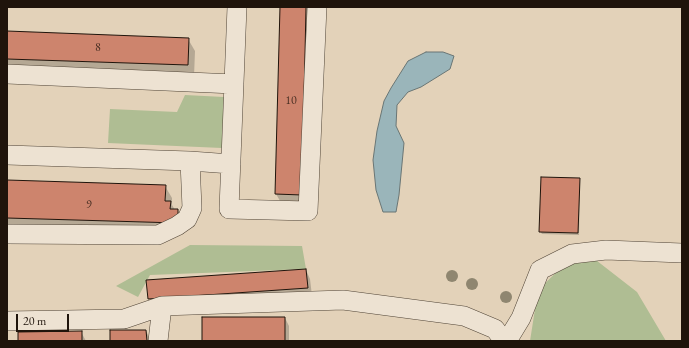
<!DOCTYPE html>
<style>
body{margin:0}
#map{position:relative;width:689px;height:348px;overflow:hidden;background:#e3d2b9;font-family:"EB Garamond",serif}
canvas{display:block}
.frame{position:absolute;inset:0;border:8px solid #1f140b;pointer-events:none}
.scale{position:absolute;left:16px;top:314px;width:53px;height:18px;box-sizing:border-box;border:2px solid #1f140b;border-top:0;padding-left:5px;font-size:12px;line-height:14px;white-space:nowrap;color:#1f140b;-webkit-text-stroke:3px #ede2d2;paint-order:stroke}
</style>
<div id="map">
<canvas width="689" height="348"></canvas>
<div class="frame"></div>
<div class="scale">20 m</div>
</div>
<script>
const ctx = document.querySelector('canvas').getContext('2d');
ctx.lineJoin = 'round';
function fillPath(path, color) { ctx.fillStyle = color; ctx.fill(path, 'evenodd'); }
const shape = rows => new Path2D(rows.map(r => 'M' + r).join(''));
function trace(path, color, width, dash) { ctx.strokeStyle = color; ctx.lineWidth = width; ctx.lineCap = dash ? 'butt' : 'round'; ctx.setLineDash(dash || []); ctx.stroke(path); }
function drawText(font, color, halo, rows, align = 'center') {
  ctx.font = font + ' "EB Garamond",serif'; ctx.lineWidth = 3; ctx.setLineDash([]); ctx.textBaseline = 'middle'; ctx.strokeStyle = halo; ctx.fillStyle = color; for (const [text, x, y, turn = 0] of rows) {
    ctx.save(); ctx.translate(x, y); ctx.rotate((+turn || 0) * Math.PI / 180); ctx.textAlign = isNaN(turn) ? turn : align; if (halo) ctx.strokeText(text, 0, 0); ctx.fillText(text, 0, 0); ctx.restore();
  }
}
const green = shape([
 [185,95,224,97,222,148,108,143,110,109,177,112],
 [190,245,302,246,306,269,150,275,138,297,116,286],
 [592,257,637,292,666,341,530,341,538,290,566,263]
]);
const water = shape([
 [426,52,443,52,454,56,450,69,421,87,408,92,397,105,396,126,404,143,399,195,396,212,383,212,376,190,373,160,377,131,384,101,391,88,408,61,426,52]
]);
const shadow = shape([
 [281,7,313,7,308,207,283,206,276,194],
 [7,32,188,39,195,51,194,77,7,70],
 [579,179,580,182,579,235,542,234,540,231],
 [7,181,165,186,172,198,172,205,175,210,177,210,184,222,184,234,7,229],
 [306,270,310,279,312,296,153,306,149,298],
 [285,318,289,326,289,341,203,341],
 [146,331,149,337,149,341,111,341],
 [81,332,86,341,19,341]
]);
const building = shape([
 [280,7,306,7,302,195,275,194,280,7],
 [7,31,189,38,188,65,7,59,7,31],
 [541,177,580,178,578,233,539,232,541,177],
 [7,180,166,185,165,201,171,201,170,209,178,209,178,223,7,218,7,180],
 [306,269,308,288,148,299,146,280,306,269],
 [202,317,285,317,285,341,202,341,202,317],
 [110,330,146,330,147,341,110,341,110,330],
 [82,331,82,341,18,341,18,332,82,331]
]);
const minor = shape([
 [237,7,229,209,308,211,317,7],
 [7,74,234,84],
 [7,155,190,161,192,208,187,219,177,226,158,235,7,234],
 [190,161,231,164],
 [7,321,124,319,162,306,343,300,464,316,495,329,504,341],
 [158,341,162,306],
 [507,341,521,318,540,270,572,254,606,250,682,253]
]);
const trees = [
 [452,276],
 [472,284],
 [506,297]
];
const numberNames = [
 ["8",98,48],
 ["10",291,101],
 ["9",89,205]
];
fillPath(green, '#afbd93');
fillPath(water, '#9ab5ba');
trace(water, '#697574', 1);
fillPath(shadow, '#0003');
fillPath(building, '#cd846d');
trace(building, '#1f140b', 1);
trace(minor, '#504436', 20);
trace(minor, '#ede2d2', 19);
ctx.fillStyle = '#8f8670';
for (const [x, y] of trees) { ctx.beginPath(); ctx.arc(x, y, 6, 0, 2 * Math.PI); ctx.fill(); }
drawText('12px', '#4a3024', null, numberNames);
</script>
